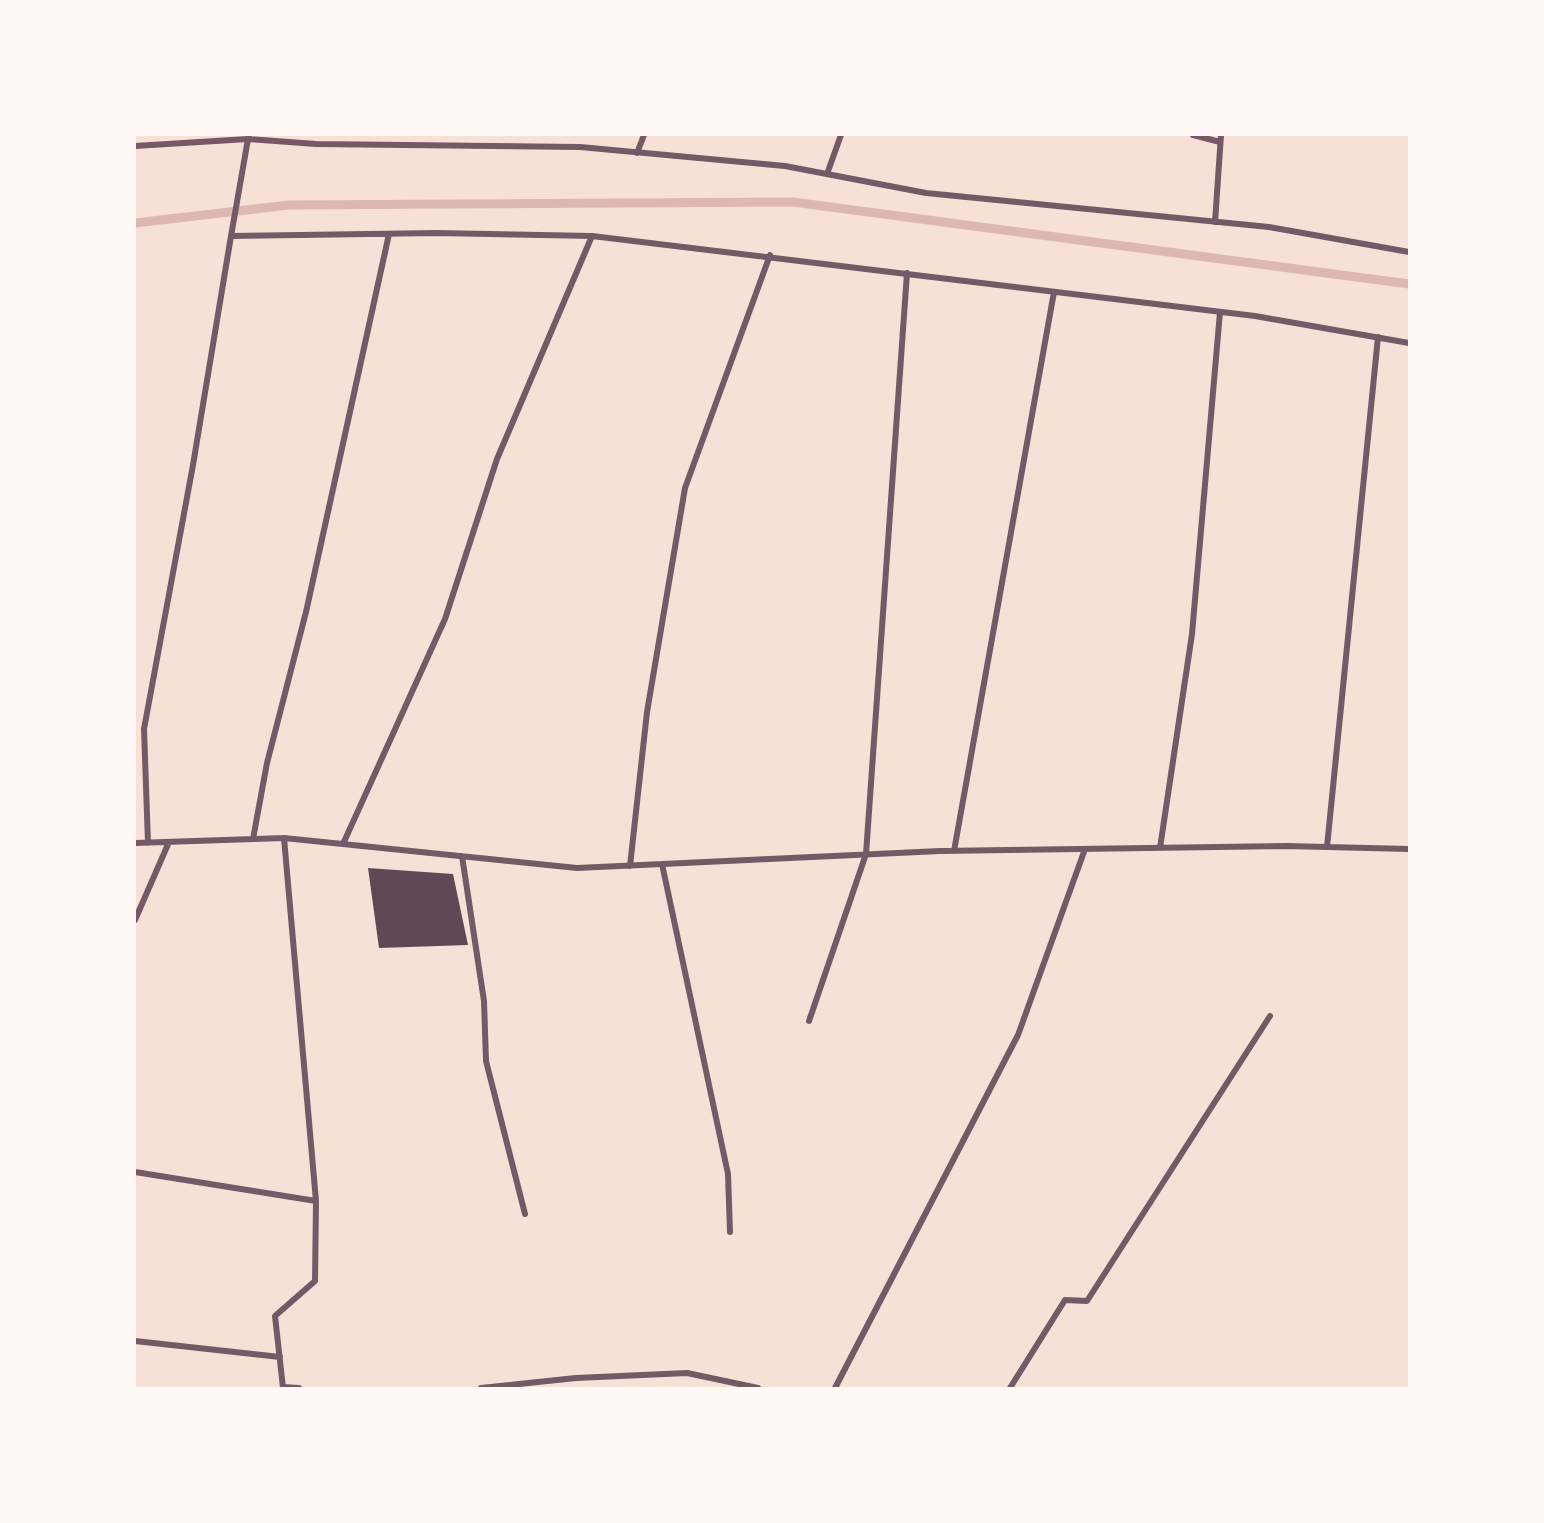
<!DOCTYPE html>
<style>
body{margin:0}
#map{position:relative;width:1544px;height:1523px;overflow:hidden;background:#f7e1d7;font-family:"IBM Plex Sans",sans-serif}
canvas{display:block}
.frame{position:absolute;inset:0;border:136px solid #fffaf5;pointer-events:none}
</style>
<div id="map">
<canvas width="1544" height="1523"></canvas>
<div class="frame"></div>
</div>
<script>
const ctx = document.querySelector('canvas').getContext('2d');
ctx.lineJoin = 'round';
const shape = rows => new Path2D(rows.map(r => 'M' + r).join(''));
function trace(path, color, width, dash) { ctx.strokeStyle = color; ctx.lineWidth = width; ctx.lineCap = dash ? 'butt' : 'round'; ctx.setLineDash(dash || []); ctx.stroke(path); }
function fillPath(path, color) { ctx.fillStyle = color; ctx.fill(path, 'evenodd'); }
const stream = shape([
 [135,223,289,205,793,202,1409,284]
]);
const building = shape([
 [368,868,453,874,468,945,379,948]
]);
const minor = shape([
 [1193,135,1220,142],
 [135,146,248,139,249,135],
 [637,153,644,135],
 [827,174,841,135],
 [1215,222,1221,135],
 [1409,252,1269,227,926,193,785,166,580,147,316,144,248,139,231,236,437,233,592,236,1255,316,1409,343],
 [253,839,267,763,306,612,389,234],
 [135,843,284,838,577,868,940,851,1286,846,1409,849],
 [148,843,144,729,193,465,231,236],
 [343,844,445,619,497,459,592,236],
 [1327,847,1378,337],
 [1160,848,1192,634,1220,312],
 [954,851,1054,292],
 [462,856,484,1001,486,1061,525,1214],
 [662,864,728,1174,730,1232],
 [630,866,647,712,685,488,770,255],
 [135,920,169,842],
 [809,1021,866,854,907,273],
 [135,1172,316,1201],
 [135,1341,280,1357],
 [283,1387,299,1388],
 [283,1388,275,1316,315,1281,316,1201,284,838],
 [481,1388,576,1378,687,1373,758,1388],
 [835,1388,1018,1035,1085,849],
 [1010,1388,1065,1300,1087,1301,1270,1016]
]);
trace(stream, '#dcb8b0', 9);
fillPath(building, '#644757');
trace(minor, '#755966', 6);
</script>
